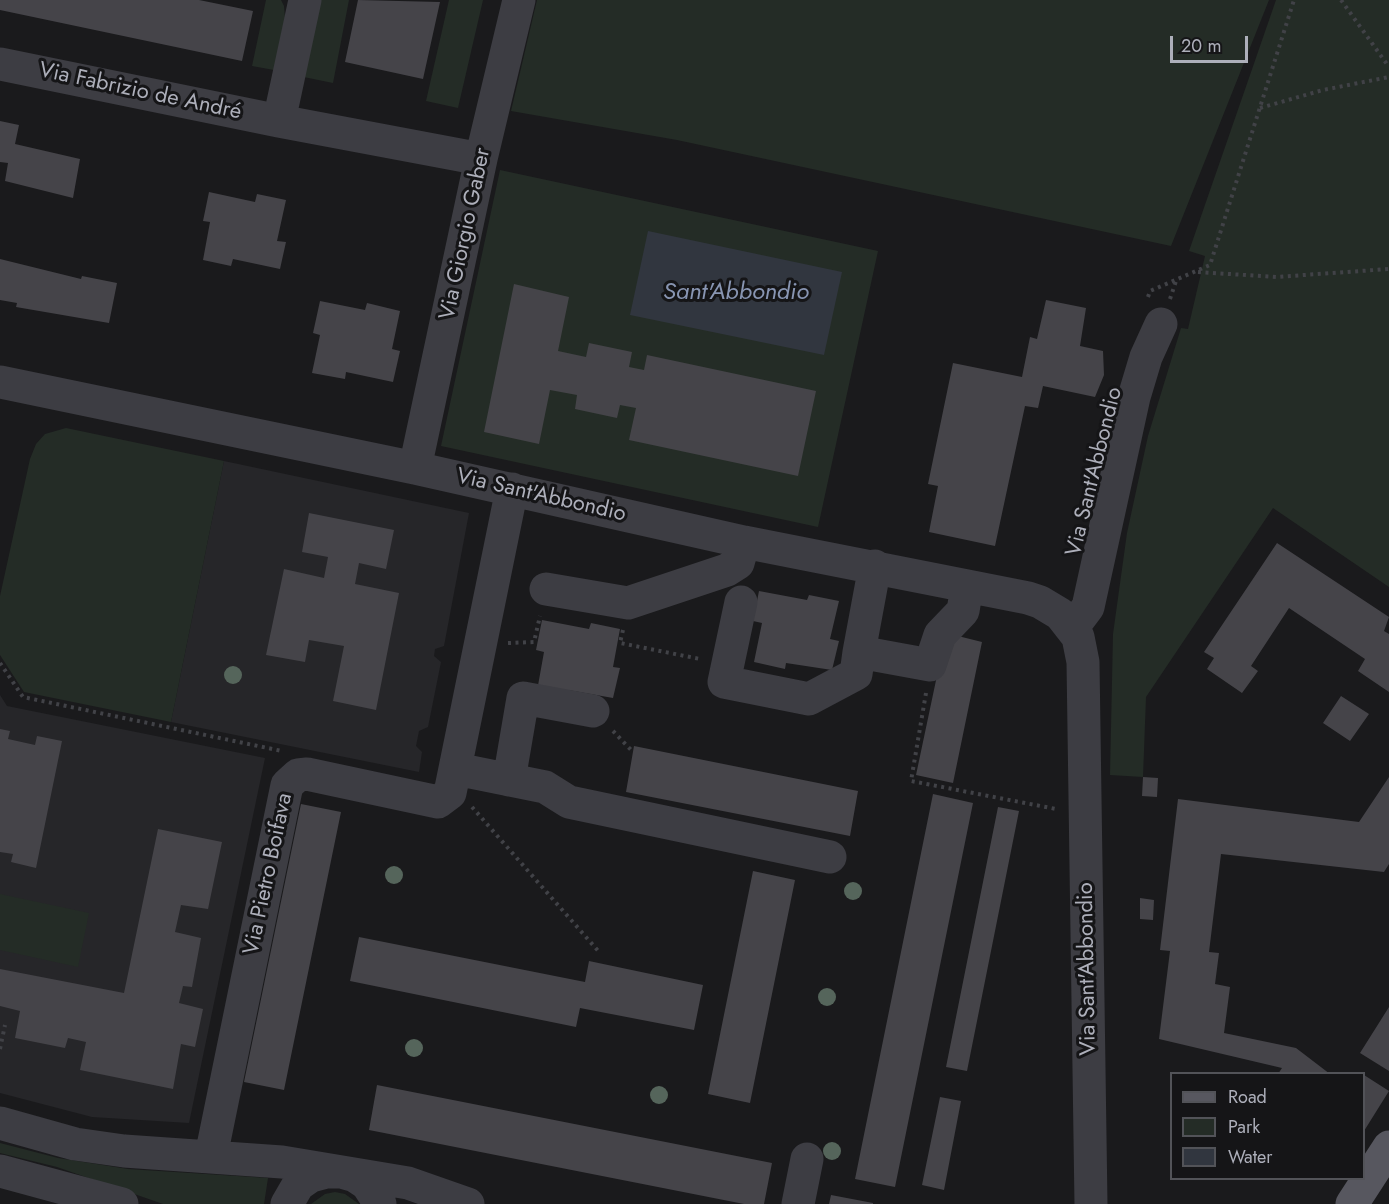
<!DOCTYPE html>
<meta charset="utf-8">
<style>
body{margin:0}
#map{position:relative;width:1389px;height:1204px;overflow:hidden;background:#1a1a1c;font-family:Jost,sans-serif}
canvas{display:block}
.legend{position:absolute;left:1170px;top:1072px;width:195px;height:108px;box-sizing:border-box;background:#151517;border:2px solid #525358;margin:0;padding:8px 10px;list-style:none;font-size:18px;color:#adafba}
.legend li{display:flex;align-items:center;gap:12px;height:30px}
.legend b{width:30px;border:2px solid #525358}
.scale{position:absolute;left:1170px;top:36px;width:78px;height:27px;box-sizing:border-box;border:3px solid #adafba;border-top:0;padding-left:8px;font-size:18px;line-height:21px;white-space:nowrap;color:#adafba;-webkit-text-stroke:4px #151517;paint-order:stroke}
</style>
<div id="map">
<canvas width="1389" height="1204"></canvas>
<ul class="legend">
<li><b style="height:8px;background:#57575f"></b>Road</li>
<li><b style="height:16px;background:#242c26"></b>Park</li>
<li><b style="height:16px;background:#31363f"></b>Water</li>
</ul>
<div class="scale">20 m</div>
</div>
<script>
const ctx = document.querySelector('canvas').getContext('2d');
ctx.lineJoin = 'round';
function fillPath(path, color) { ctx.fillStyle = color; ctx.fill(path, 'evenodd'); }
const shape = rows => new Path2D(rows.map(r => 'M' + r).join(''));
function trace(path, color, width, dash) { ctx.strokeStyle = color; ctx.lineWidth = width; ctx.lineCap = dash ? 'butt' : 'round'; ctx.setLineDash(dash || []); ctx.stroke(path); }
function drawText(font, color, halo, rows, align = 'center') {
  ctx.font = font + ' Jost,sans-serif'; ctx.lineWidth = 6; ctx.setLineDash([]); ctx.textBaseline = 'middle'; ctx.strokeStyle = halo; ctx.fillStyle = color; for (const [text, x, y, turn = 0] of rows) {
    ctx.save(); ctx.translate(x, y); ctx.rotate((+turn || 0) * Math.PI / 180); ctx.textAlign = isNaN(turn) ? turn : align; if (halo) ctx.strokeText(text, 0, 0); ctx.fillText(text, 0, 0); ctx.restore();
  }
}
const built = shape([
 [224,461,469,513,444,646,435,649,434,656,441,662,428,727,419,731,416,746,422,752,419,772,171,722],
 [0,695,7,706,265,758,189,1123,92,1117,0,1093]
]);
const green = shape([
 [266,0,281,0,284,6,285,18,274,70,252,66],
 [309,0,349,0,333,83,294,75],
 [449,0,483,0,458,108,426,101],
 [537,0,1269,0,1171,246,677,140,511,111],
 [1276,0,1389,0,1389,587,1273,508,1146,697,1143,777,1110,775,1113,634,1127,533,1148,436,1181,328,1188,329,1205,256,1189,251],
 [500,170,878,251,818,527,441,446],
 [66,428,224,461,171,722,24,692,0,655,0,596,30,459,36,444,45,434],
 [0,894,89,913,78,967,0,950],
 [0,1143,58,1158,128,1169,268,1178,264,1204,163,1204,57,1167,0,1153],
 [335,1192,345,1194,359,1204,311,1204,325,1194]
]);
const water = shape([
 [648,231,842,272,824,355,630,315]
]);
const building = shape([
 [0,0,199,0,253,11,242,61,0,10],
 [358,0,440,2,423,79,345,62],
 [0,121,19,125,15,144,80,159,73,198,5,181,8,163,0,162],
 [209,192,255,202,257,194,286,200,277,241,286,242,280,269,233,259,231,266,203,260,210,222,203,221],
 [0,259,81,279,82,276,117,283,109,323,16,307,17,303,0,300],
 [514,284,569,297,558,351,586,357,589,343,632,352,629,367,644,370,647,355,816,391,798,476,629,440,636,408,620,405,617,418,575,409,577,395,550,390,539,444,484,432],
 [1046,300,1086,308,1080,346,1103,351,1104,375,1095,397,1043,386,1038,408,1025,406,995,546,929,532,938,486,928,484,953,363,1022,377,1030,337,1037,339],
 [320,301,365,310,367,303,400,311,392,349,400,351,393,382,346,372,345,379,312,373,320,335,313,333],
 [309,513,394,530,386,569,359,563,355,584,399,593,376,710,333,701,344,646,309,640,305,662,266,655,284,569,324,578,328,557,302,552],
 [1277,543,1389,617,1384,631,1389,634,1389,692,1358,671,1365,659,1289,608,1251,666,1258,671,1242,693,1207,669,1214,658,1204,652],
 [759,591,807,600,809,595,839,601,830,639,839,641,832,670,786,663,785,669,754,662,762,623,753,621],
 [542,620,589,629,591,623,620,629,613,667,620,668,613,698,568,690,567,696,537,691,544,652,536,650],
 [946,633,982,642,953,783,916,775],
 [1341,696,1369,714,1350,741,1323,723],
 [0,729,10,731,8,739,35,745,37,736,62,741,36,868,11,862,13,854,0,852],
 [634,746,858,791,850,836,626,792],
 [1143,777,1158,778,1157,797,1142,796],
 [1389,777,1389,864,1384,872,1221,854,1209,952,1219,953,1215,984,1230,987,1224,1033,1296,1048,1330,1074,1278,1074,1282,1068,1159,1039,1170,951,1160,950,1178,799,1359,822],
 [933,794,973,803,895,1187,855,1179],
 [301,804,341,812,284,1090,244,1082],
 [998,807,1019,811,967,1071,946,1067],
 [158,829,222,842,208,909,181,905,175,932,201,938,192,987,183,986,179,1003,203,1009,195,1047,181,1044,173,1089,80,1070,86,1042,68,1038,65,1048,15,1038,20,1011,0,1006,0,969,124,993],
 [753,871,795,880,750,1103,708,1094],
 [1140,898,1154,900,1153,920,1140,919],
 [359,937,585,982,589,961,703,985,694,1030,580,1008,576,1027,350,981],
 [1389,1007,1389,1071,1360,1053],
 [1364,1075,1389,1091,1364,1131],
 [377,1085,772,1163,764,1204,744,1204,369,1130],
 [940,1097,961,1101,944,1190,922,1185],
 [831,1195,873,1203,873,1204,829,1204]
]);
const path = shape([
 [1341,0,1389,67],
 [1260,108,1323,90,1389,77],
 [1198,272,1276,277,1389,269],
 [1148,297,1150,291,1210,265,1294,0],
 [1170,299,1176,281],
 [623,630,620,643,700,659],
 [508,643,534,642,540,616],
 [0,663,23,697,282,751],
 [926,693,911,781,1056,809],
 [613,731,633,752],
 [472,807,600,953],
 [0,1049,5,1025]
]);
const minor = shape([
 [0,64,279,121,481,159],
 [279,121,305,0],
 [0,382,415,468,744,542,1028,598,1040,602,1060,614,1078,637,1083,662,1091,1204],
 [415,468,481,159,519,0],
 [875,566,859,652,930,665,940,635,963,611,967,586],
 [546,589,628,603,727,570,738,563,744,542],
 [741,602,724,682,809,699,856,674,859,652],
 [1073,627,1088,607,1134,397,1146,357,1161,324],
 [456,769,545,787,569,802,830,857],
 [509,780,523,698,593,711],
 [0,1123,75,1144,124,1151,282,1162,408,1183,468,1204],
 [211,1156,287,785,298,775,307,774,438,802,450,793,512,489],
 [0,1171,122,1204],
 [287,1204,298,1185,311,1176,326,1172,341,1172,355,1176,367,1184,380,1204],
 [798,1204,807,1159]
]);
const major = shape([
 [1352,1204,1389,1147]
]);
const trees = [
 [233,675],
 [394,875],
 [853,891],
 [827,997],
 [414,1048],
 [659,1095],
 [832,1151]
];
const streetNames = [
 ["Via Fabrizio de André",140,92,12],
 ["Via Giorgio Gaber",466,234,-78],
 ["Via Sant'Abbondio",1095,472,-76],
 ["Via Sant'Abbondio",541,496,13],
 ["Via Pietro Boifava",269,874,-78],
 ["Via Sant'Abbondio",1088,969,-91]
];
const waterNames = [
 ["Sant'Abbondio",736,293]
];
fillPath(built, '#262629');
fillPath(green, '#242c26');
fillPath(water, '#31363f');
fillPath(building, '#454449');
trace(path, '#414247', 4, [3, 4.5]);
trace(minor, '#3d3d43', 33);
trace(major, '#57575f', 33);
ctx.fillStyle = '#55655b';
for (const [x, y] of trees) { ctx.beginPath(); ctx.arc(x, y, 9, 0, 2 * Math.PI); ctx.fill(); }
drawText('22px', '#adafba', '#151517', streetNames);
drawText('italic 24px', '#8895b2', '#151517', waterNames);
</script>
